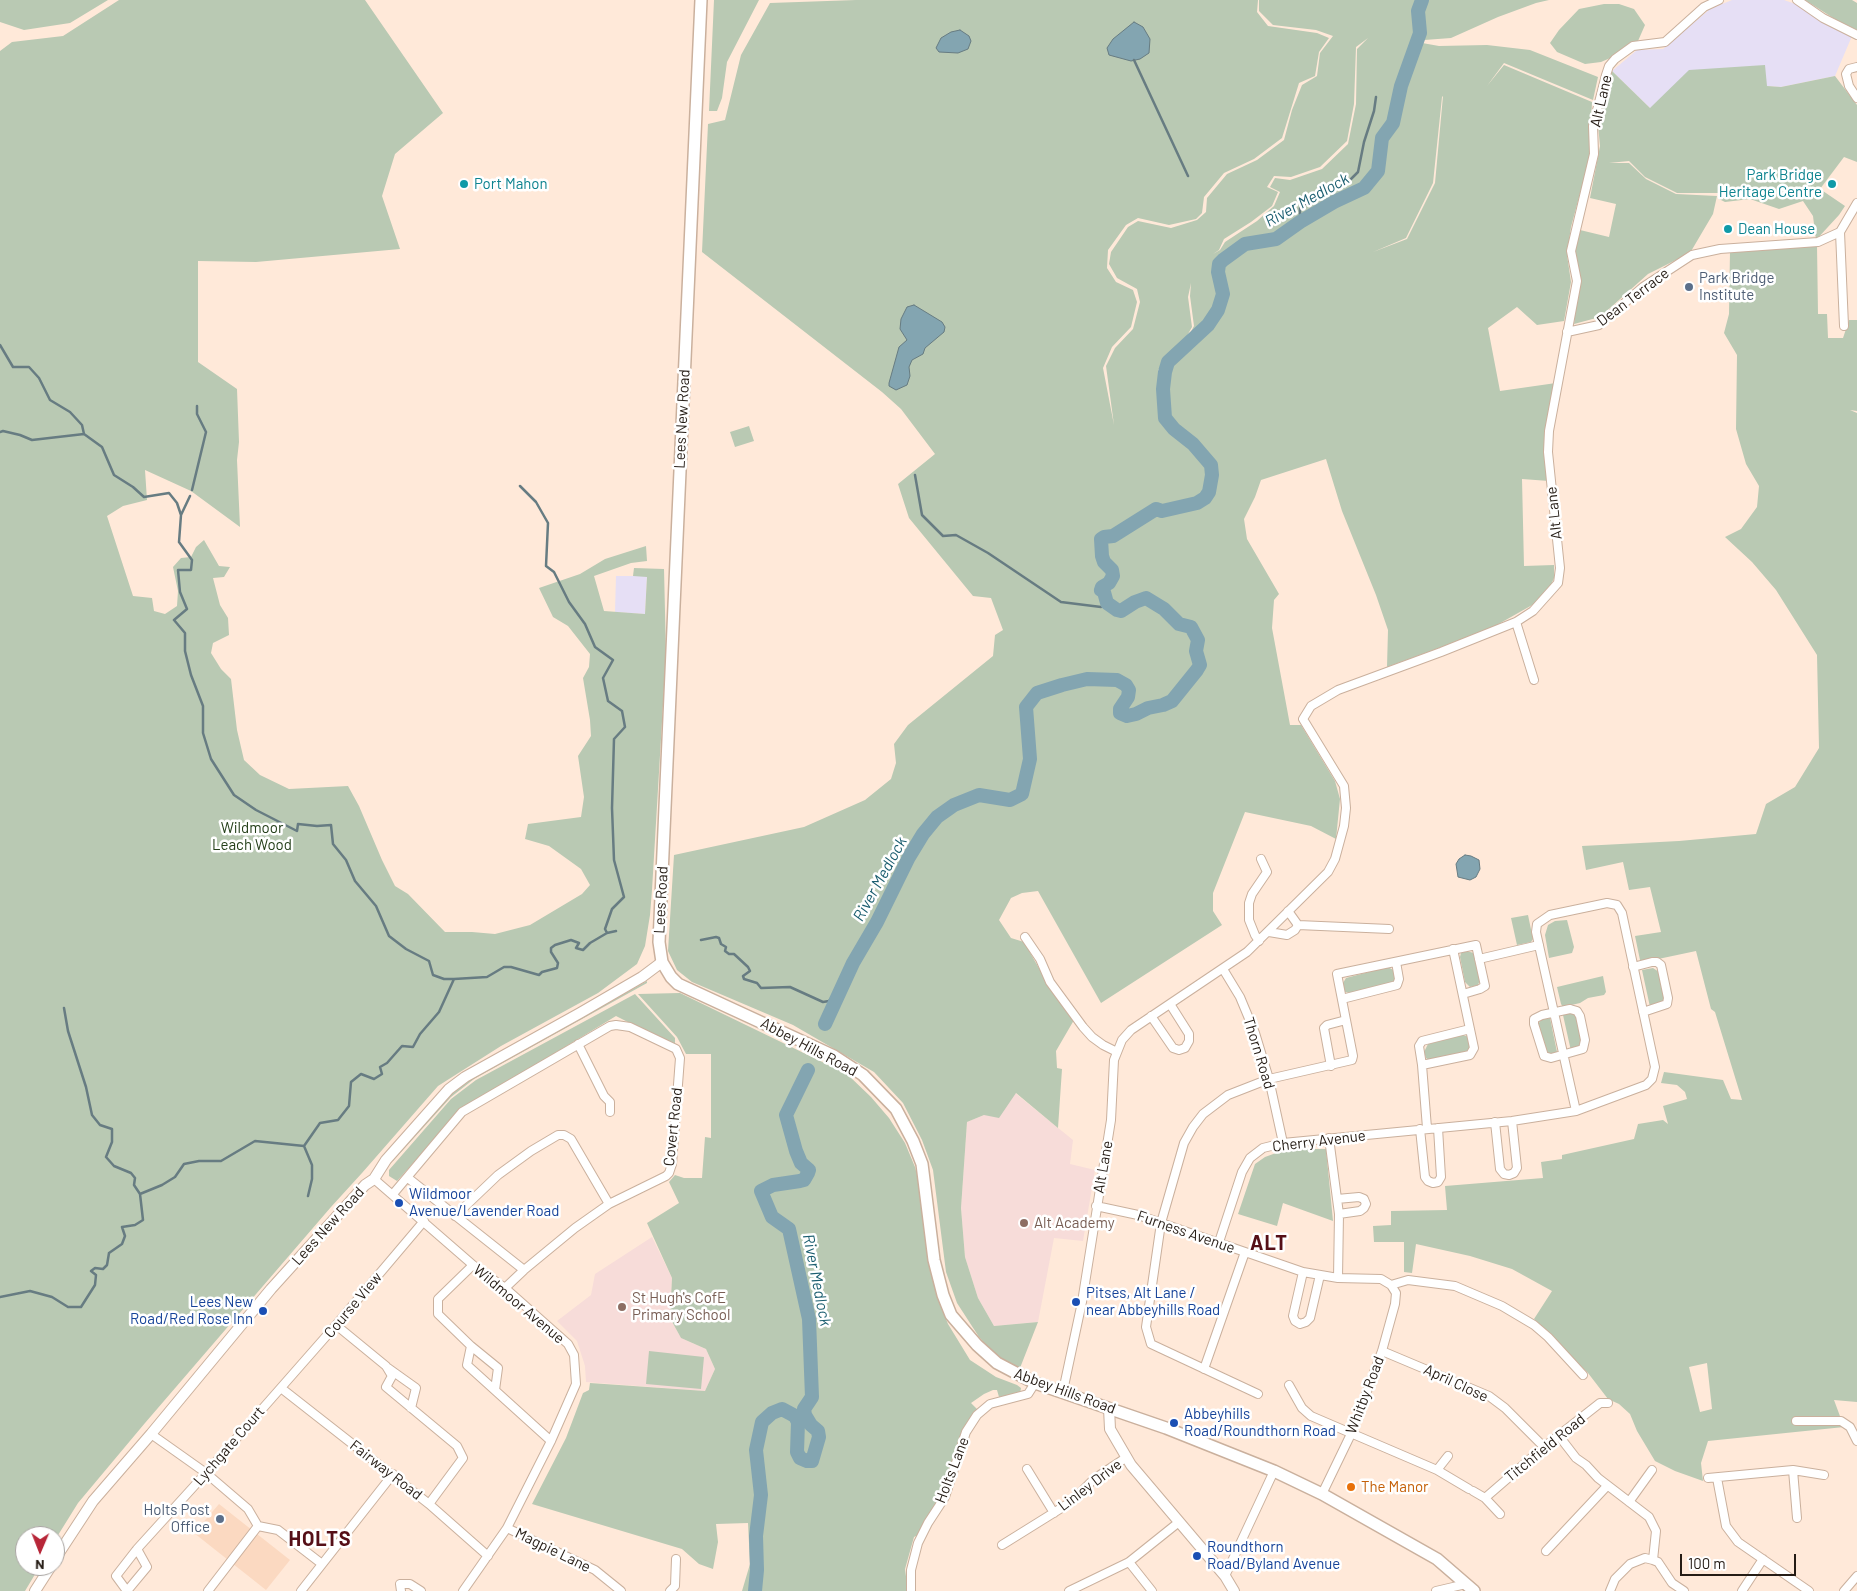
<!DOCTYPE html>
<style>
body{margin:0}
#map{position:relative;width:1857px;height:1591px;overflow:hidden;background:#ffe9d9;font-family:Barlow,sans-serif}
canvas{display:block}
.north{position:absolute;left:15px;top:1526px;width:50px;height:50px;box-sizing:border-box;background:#fff;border:1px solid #a8a4a1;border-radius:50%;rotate:181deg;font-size:14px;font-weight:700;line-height:20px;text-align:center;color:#251c15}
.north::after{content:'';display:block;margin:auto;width:18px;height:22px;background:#b72638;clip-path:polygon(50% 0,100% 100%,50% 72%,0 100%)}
.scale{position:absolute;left:1680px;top:1554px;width:116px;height:22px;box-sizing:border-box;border:2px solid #251c15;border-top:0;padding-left:6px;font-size:15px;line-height:18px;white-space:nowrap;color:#251c15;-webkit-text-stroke:4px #fff;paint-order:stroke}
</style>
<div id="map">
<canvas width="1857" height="1591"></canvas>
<div class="north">N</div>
<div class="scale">100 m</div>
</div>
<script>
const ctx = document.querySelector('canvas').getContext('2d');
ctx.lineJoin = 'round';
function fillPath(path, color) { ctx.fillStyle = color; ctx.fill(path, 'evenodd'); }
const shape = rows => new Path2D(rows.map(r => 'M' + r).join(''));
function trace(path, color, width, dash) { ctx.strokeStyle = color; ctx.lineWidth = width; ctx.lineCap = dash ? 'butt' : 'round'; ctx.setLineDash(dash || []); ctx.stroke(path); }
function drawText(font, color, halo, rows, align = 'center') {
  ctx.font = font + ' Barlow,sans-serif'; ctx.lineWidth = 5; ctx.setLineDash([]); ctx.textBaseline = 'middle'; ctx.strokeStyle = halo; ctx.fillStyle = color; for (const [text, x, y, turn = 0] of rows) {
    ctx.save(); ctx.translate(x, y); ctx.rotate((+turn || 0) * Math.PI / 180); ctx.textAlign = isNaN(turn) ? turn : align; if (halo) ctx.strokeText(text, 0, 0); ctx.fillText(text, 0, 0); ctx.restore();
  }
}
const built = shape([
 [219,1504,290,1560,266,1590,194,1533]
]);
const industrial = shape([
 [1732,0,1784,0,1798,5,1852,36,1835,76,1781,87,1767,86,1650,108,1612,71,1637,50,1663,49,1710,9],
 [616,576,647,576,645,614,615,612]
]);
const education = shape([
 [1015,1093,1073,1140,1070,1164,1095,1170,1083,1241,1054,1238,1038,1322,994,1326,978,1298,965,1257,961,1208,967,1122,984,1115],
 [652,1237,672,1278,670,1318,681,1338,706,1349,715,1369,705,1391,586,1382,585,1366,577,1341,557,1321,591,1295,595,1274]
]);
const green = shape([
 [0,0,108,0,70,23,24,30,0,22],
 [119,0,365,0,443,113,395,154,382,196,400,249,256,262,198,261,198,362,237,389,239,442,237,460,240,527,191,491,145,470,147,500,123,506,107,516,133,596,152,598,154,611,165,614,177,606,178,591,173,567,181,558,191,557,196,547,204,540,219,566,230,567,224,577,213,578,220,605,228,618,229,635,213,643,211,653,221,669,231,679,237,730,244,760,260,775,289,789,348,786,359,806,382,860,395,886,408,894,445,932,472,932,495,934,530,925,582,894,590,885,581,869,549,846,525,839,528,824,581,817,584,797,578,756,591,736,590,720,583,678,589,667,590,654,568,626,553,617,539,588,580,574,605,559,646,546,647,561,631,563,594,576,604,611,645,614,647,577,633,576,634,568,664,569,666,654,652,890,650,915,645,946,637,964,598,993,501,1046,438,1086,362,1173,331,1207,145,1423,78,1503,55,1540,55,1536,25,1536,25,1566,40,1566,25,1591,0,1591,0,51,12,42,63,36],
 [714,0,759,0,727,62,722,98,717,111,709,111],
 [856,0,1258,0,1257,12,1268,26,1317,33,1329,38,1319,52,1315,76,1299,83,1282,138,1254,159,1224,173,1204,197,1202,213,1196,219,1169,225,1138,218,1126,225,1108,250,1107,268,1116,282,1133,290,1137,302,1131,327,1112,347,1103,368,1114,425,1106,366,1115,348,1133,329,1140,302,1137,289,1117,278,1109,264,1111,252,1128,227,1138,221,1171,228,1197,220,1206,212,1207,198,1227,174,1257,160,1284,140,1292,110,1302,85,1317,76,1320,53,1333,36,1316,30,1273,25,1259,11,1259,0,1549,0,1536,3,1498,17,1451,38,1411,41,1439,46,1487,45,1530,50,1598,77,1593,100,1504,63,1487,86,1504,65,1592,102,1589,160,1571,227,1567,255,1571,282,1564,321,1537,325,1517,307,1488,328,1500,391,1556,383,1544,442,1549,481,1522,479,1524,566,1554,565,1554,578,1550,587,1534,604,1488,630,1387,667,1388,630,1376,595,1342,511,1326,459,1261,480,1255,497,1244,519,1247,539,1279,594,1274,600,1272,628,1290,725,1301,725,1335,781,1340,799,1336,839,1311,826,1245,812,1213,893,1213,911,1222,925,1101,1003,1038,891,1022,893,1011,898,999,920,1011,938,1024,942,1048,984,1074,1020,1056,1051,1057,1068,1062,1069,1058,1128,1016,1093,999,1118,984,1115,967,1122,961,1208,965,1257,978,1298,994,1326,1038,1322,1020,1368,999,1359,979,1337,957,1303,946,1272,933,1170,922,1140,903,1103,874,1072,793,1025,692,982,677,970,668,951,674,855,804,827,865,800,891,779,896,763,894,744,908,725,993,656,995,635,1003,630,991,598,973,596,909,518,898,484,935,454,901,409,882,392,702,252,708,124,725,120,741,55,770,3],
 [1368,38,1357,49,1356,104,1348,144,1322,169,1290,180,1275,178,1270,187,1280,192,1274,206,1257,221,1225,242,1220,250,1213,254,1219,250,1224,239,1251,222,1272,206,1278,192,1267,187,1274,176,1291,177,1320,167,1347,141,1354,104,1356,47],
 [1443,96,1435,183,1407,239,1373,252,1406,238,1433,183,1442,97],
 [1191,283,1190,296,1194,326,1186,341,1159,372,1158,381,1158,370,1184,341,1192,327,1188,297],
 [1805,0,1852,0,1857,3,1857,30,1838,21],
 [1604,4,1619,4,1634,9,1645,25,1638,41,1615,56,1601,62,1585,64,1557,52,1550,43,1559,30,1579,9],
 [1765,65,1767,86,1781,87,1835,76,1857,105,1857,162,1844,157,1820,189,1845,206,1839,215,1816,240,1813,216,1803,201,1779,209,1750,199,1725,202,1719,199,1718,193,1677,193,1645,177,1629,161,1609,163,1629,163,1646,179,1676,194,1717,196,1713,214,1690,253,1648,274,1600,317,1574,324,1579,281,1574,249,1580,230,1609,237,1616,204,1590,198,1600,146,1598,125,1602,100,1612,71,1650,108,1689,70],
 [1817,245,1818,314,1827,314,1828,338,1843,338,1849,320,1857,320,1857,411,1850,410,1857,413,1857,1402,1834,1400,1844,1427,1708,1441,1701,1463,1703,1481,1675,1471,1655,1461,1637,1431,1630,1414,1619,1404,1608,1399,1588,1373,1534,1319,1552,1291,1512,1269,1470,1256,1416,1244,1412,1273,1404,1272,1404,1242,1374,1242,1373,1226,1391,1225,1391,1211,1447,1210,1445,1186,1543,1178,1541,1162,1562,1159,1562,1155,1634,1139,1638,1124,1663,1120,1668,1124,1663,1106,1687,1099,1685,1092,1677,1085,1661,1083,1664,1072,1723,1080,1731,1099,1742,1100,1715,1012,1711,1009,1696,951,1644,962,1640,960,1635,936,1661,932,1650,887,1629,890,1623,862,1586,870,1582,846,1679,841,1756,834,1766,804,1795,787,1819,748,1817,655,1776,590,1752,562,1725,537,1741,529,1757,507,1759,486,1746,464,1736,429,1737,355,1724,333,1729,314,1730,251],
 [1707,1363,1712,1409,1700,1412,1689,1367],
 [749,426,754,441,735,447,730,432],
 [1528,915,1533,939,1531,942,1517,945,1511,918],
 [1567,920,1574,947,1572,953,1549,958,1545,935,1548,925,1555,921],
 [1466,951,1474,953,1480,980,1478,985,1470,987,1465,982,1460,957,1461,953],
 [1388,967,1395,971,1396,977,1394,982,1389,985,1350,993,1345,992,1343,983,1346,978],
 [1653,968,1659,972,1665,999,1664,1003,1650,1007,1642,970],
 [1603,976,1606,992,1604,995,1588,998,1580,1003,1563,1007,1561,1004,1557,987],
 [647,981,647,983,474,1079,451,1097,393,1161,392,1160,449,1095,473,1078],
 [680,993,847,1074,871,1097,889,1118,905,1143,915,1167,923,1198,929,1260,936,1294,948,1324,970,1360,996,1377,1017,1385,1021,1388,1020,1394,999,1397,997,1390,993,1390,984,1394,971,1403,978,1410,957,1450,940,1497,920,1534,914,1537,905,1569,908,1591,742,1591,750,1564,748,1523,716,1524,718,1542,713,1569,699,1564,682,1549,532,1504,566,1438,583,1393,589,1390,590,1383,705,1391,715,1369,706,1349,681,1338,670,1318,672,1278,647,1223,679,1203,669,1182,675,1175,684,1178,702,1178,705,1137,711,1138,711,1054,686,1054,677,1037,638,994],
 [635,994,675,1038,675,1046,616,1016,461,1110,397,1181,389,1176,389,1170,451,1099,476,1080],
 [1568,1012,1574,1013,1577,1015,1583,1041,1581,1046,1571,1051,1563,1015],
 [1550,1018,1557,1052,1557,1054,1549,1055,1544,1050,1538,1024,1542,1019],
 [1463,1035,1469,1037,1471,1046,1467,1051,1429,1060,1426,1058,1424,1052,1428,1044],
 [1305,1149,1326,1149,1333,1221,1283,1203,1277,1226,1238,1214,1255,1164,1265,1157,1276,1153],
 [649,1351,704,1357,701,1389,646,1384]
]);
const water = shape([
 [1134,22,1143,27,1150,39,1149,53,1140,59,1131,61,1109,55,1107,48,1113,39,1134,22],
 [960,30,969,36,971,41,968,49,958,53,939,52,936,48,941,38,951,32,960,30],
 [914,305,942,322,945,327,944,332,925,348,923,354,912,360,909,367,910,376,907,385,896,390,889,386,889,383,899,347,907,340,900,329,901,319,907,307,914,305],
 [1465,855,1471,856,1479,860,1480,869,1476,877,1470,880,1458,877,1456,864,1459,859,1465,855]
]);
const stream = shape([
 [1134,60,1188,176],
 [1300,222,1300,208,1309,201,1346,184,1358,172,1364,142,1374,111,1376,97],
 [0,345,13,367,29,367,39,378,50,400,70,412,82,425,84,434],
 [0,432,3,431,20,435,32,440,84,434,102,447,114,475,133,487,144,497,169,493,177,503,181,515,179,542,192,560,191,570,178,570,180,592,187,609,174,620,185,633,185,651,191,675,203,706,203,733,211,759,234,795,256,810,297,831,298,824,317,826,331,825,333,844,346,860,355,881,376,906,389,936,406,949,429,961,433,975,444,979,454,979],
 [915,475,922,515,943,536,956,535,988,553,1061,602,1101,607,1107,603],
 [520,486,536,502,548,523,546,566,554,572,569,602,585,624,595,647,613,660,603,678,608,701,622,711,625,727,614,739,612,808,614,860,624,897,612,909,605,929,607,933],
 [192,490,206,432,197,414,197,406],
 [181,515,190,496],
 [701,940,716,937,719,938,721,944,726,947,725,951,729,954,734,954,748,967,750,971,743,976,744,979,757,983,761,988,790,987,823,1002,829,1001,832,997,837,997],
 [304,1146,312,1165,312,1179,308,1196],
 [140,1194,162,1185,175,1177,184,1164,199,1161,221,1161,255,1141,304,1146,320,1123,338,1120,349,1106,351,1082,361,1074,374,1079,382,1074,380,1067,387,1063,402,1046,413,1047,420,1034,439,1012,454,979,487,977,504,967,511,967,539,975,542,972,557,968,558,963,551,952,551,948,555,945,571,940,579,943,576,948,583,950,590,943,607,933,616,931],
 [0,1297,30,1291,52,1297,68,1307,81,1307,95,1285,96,1275,91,1271,95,1268,103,1269,107,1265,109,1253,122,1244,125,1236,122,1227,135,1225,143,1220,140,1194,134,1185,135,1178,131,1173,114,1166,106,1157,112,1142,112,1129,100,1125,92,1115,86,1087,68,1031,64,1008]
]);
const river = shape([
 [825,1024,853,963,877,922,909,857,923,834,937,817,954,805,979,795,1010,800,1022,794,1030,759,1026,707,1037,693,1062,685,1087,679,1117,680,1126,685,1129,690,1128,697,1120,709,1120,713,1127,716,1136,714,1148,708,1163,705,1172,701,1197,670,1200,665,1196,651,1198,640,1191,627,1179,624,1164,609,1146,598,1135,602,1121,611,1117,610,1107,603,1104,592,1101,590,1102,587,1109,583,1113,576,1112,570,1104,562,1102,556,1101,539,1104,537,1113,536,1156,509,1162,511,1197,503,1205,498,1209,492,1212,475,1211,465,1193,444,1174,429,1165,418,1163,389,1165,372,1168,362,1208,325,1218,310,1223,294,1218,272,1219,264,1223,260,1245,244,1276,239,1300,222,1334,202,1364,188,1378,171,1382,138,1393,123,1401,86,1420,33,1418,11,1422,0],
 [755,1591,757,1570,756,1536,761,1495,756,1450,762,1422,772,1413,782,1409,795,1416,798,1422,797,1452,800,1458,807,1461,812,1461,819,1437,818,1431,811,1425,805,1415,804,1409,812,1397,809,1319,789,1229,772,1217,761,1191,773,1185,800,1181,804,1180,808,1173,809,1170,801,1163,796,1151,786,1115,808,1070]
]);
const minor = shape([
 [1797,0,1823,18,1857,35],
 [1857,67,1849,69,1846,74,1849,86,1857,98],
 [1840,232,1844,326],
 [1567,332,1599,325,1643,287,1692,255,1720,249,1818,242,1840,232,1857,203],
 [1516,622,1534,680],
 [1298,925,1389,929],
 [1269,932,1287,935,1295,930,1298,925,1288,911],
 [1025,937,1040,959,1050,982,1083,1027,1092,1037,1103,1045,1117,1052],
 [1259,941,1255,935,1249,920,1249,903,1252,894,1267,872,1261,859],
 [1479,959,1539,945],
 [1633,967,1652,962,1657,962,1661,965,1668,998,1667,1004,1643,1012],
 [1223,969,1240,997,1255,1033,1269,1079,1283,1143],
 [1342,999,1397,985,1399,979,1396,962],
 [1570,1009,1577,1011,1580,1016,1585,1040,1583,1049,1551,1058,1544,1056,1534,1024,1534,1019,1542,1015,1570,1009],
 [1151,1016,1173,1048,1179,1050,1185,1048,1189,1041,1189,1034,1170,1004],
 [578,1044,604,1096,610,1102,610,1112],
 [1422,1065,1419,1046,1422,1041,1470,1029],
 [1331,1066,1324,1028,1327,1025,1346,1020],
 [1495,1122,1500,1169,1504,1174,1509,1175,1514,1173,1517,1168,1512,1121],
 [1427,1128,1422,1065,1470,1055,1474,1048,1453,949],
 [1420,1129,1425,1177,1428,1181,1433,1183,1438,1182,1441,1177,1438,1128],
 [1329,1138,1339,1214,1338,1278],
 [408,1178,524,1270],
 [374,1179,473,1265,505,1288,568,1344,574,1355,576,1384,551,1441,507,1528,463,1591],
 [393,1194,462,1112,610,1026,616,1025,630,1027,676,1049,680,1058,672,1164,669,1173,666,1176,609,1204,575,1228,524,1270,505,1288],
 [1337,1199,1359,1197,1364,1199,1366,1204,1364,1208,1360,1211,1339,1214],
 [1096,1206,1138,1215,1303,1272,1338,1278,1381,1279,1391,1285,1396,1293,1395,1304,1382,1351,1351,1434,1322,1494],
 [455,1216,498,1175,531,1151,558,1135,564,1135,571,1139,609,1204],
 [1219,1242,1242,1172,1250,1158,1263,1148,1283,1143,1512,1121,1576,1111,1646,1085,1652,1079,1655,1067,1622,913,1617,905,1607,903,1550,915,1537,924,1536,932,1576,1111],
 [473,1265,438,1299,438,1314,471,1346,467,1365,551,1441],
 [1303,1272,1293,1316,1295,1321,1300,1324,1306,1322,1310,1318,1320,1275],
 [1391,1285,1408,1280,1455,1286,1502,1306,1534,1325,1548,1337,1583,1375],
 [336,1325,386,1366,392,1376,386,1387,457,1446,463,1458,429,1504],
 [471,1346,498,1368,495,1390],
 [1382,1351,1489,1396,1505,1408,1544,1447],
 [388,1368,416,1388,411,1408],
 [1204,1369,1245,1252],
 [1289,1385,1302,1408,1311,1416,1437,1470,1469,1489],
 [281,1388,429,1504,488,1556],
 [1063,1391,1082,1302,1111,1120,1114,1060,1122,1040,1131,1030,1247,952,1328,872,1335,859,1344,826,1346,808,1344,786,1303,719,1311,706,1338,690,1441,652,1516,622,1533,611,1558,583,1560,568,1548,452,1549,431,1577,281,1571,251,1594,154,1593,126,1606,75,1609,66,1615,59,1633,46,1665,42,1704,7,1719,0],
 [1258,1394,1151,1344,1146,1327,1161,1223,1184,1143,1193,1127,1203,1114,1228,1095,1269,1079,1352,1060,1353,1056,1337,974,1476,945,1485,986,1480,989,1463,994],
 [1796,1421,1841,1421,1850,1427,1857,1441],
 [151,1434,206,1473,248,1509,258,1526,278,1530,322,1564],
 [1559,1436,1576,1458,1586,1465,1598,1478,1649,1517,1656,1531,1653,1560,1658,1562,1672,1583,1684,1591],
 [1027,1469,1054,1513],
 [1437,1470,1448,1456],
 [1793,1470,1797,1518],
 [1708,1478,1793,1470,1824,1475],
 [1717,1478,1726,1526,1738,1542,1809,1591],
 [1473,1491,1485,1498,1500,1514],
 [1485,1498,1544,1447,1600,1403,1608,1403],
 [1629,1502,1652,1470],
 [507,1528,595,1570,621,1591],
 [1002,1545,1071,1502,1094,1479,1127,1457],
 [1546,1551,1607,1486],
 [1129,1562,1152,1591],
 [1225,1576,1274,1471],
 [127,1591,116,1576,137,1549,206,1473,336,1325,424,1221],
 [127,1591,147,1567,137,1549],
 [208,1591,258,1526],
 [301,1591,393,1474],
 [401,1591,400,1584,410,1584,421,1591],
 [670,1591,675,1586,676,1559],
 [911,1591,911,1570,918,1543,928,1523,945,1497,966,1432,977,1415,990,1404,1028,1394,1035,1383],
 [1069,1591,1129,1562,1179,1522],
 [1436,1591,1466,1584],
 [1610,1591,1615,1579,1630,1564,1645,1558,1653,1560],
 [1742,1591,1763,1559],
 [1844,1591,1857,1576]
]);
const tertiary = shape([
 [1109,1408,1110,1429,1131,1465,1225,1576,1234,1591],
 [55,1559,93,1501,151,1434,271,1289,365,1185,374,1179,386,1160,449,1089,465,1077,580,1013,642,977,662,962],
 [35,1591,51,1566]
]);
const secondary = shape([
 [701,0,659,942,662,962,671,977,678,984,834,1056,863,1075,896,1109,913,1141,922,1164,934,1260,943,1295,951,1315,977,1345,997,1363,1035,1383,1166,1428,1274,1471,1322,1494,1437,1559,1474,1591]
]);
const markers = [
 [464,184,5,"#0f9aa8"],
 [1832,184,5,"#0f9aa8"],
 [1728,229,5,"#0f9aa8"],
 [1689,287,5,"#5c6f8a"],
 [399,1203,5,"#1a4fb4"],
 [1024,1223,5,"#8d6e63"],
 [1076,1302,5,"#1a4fb4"],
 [622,1307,5,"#8d6e63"],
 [263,1311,5,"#1a4fb4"],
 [1174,1423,5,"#1a4fb4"],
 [1351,1487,5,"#e8710a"],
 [220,1519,5,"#5c6f8a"],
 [1197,1556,5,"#1a4fb4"]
];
const streetNames = [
 ["Alt Lane",1601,101,-77],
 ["Dean Terrace",1633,297,-37],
 ["Lees New Road",682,419,-87],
 ["Alt Lane",1554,513,-96],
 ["Lees Road",661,900,-87],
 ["Abbey Hills Road",809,1047,28],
 ["Thorn Road",1259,1053,73],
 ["Covert Road",673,1127,-84],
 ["Cherry Avenue",1319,1141,-7],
 ["Alt Lane",1103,1167,-80],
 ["Lees New Road",328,1226,-48],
 ["Furness Avenue",1186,1232,19],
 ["Wildmoor Avenue",519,1304,40],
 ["Course View",353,1305,-50],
 ["April Close",1456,1383,25],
 ["Abbey Hills Road",1065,1391,20],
 ["Whitby Road",1365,1395,-69],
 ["Lychgate Court",229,1446,-49],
 ["Titchfield Road",1545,1448,-39],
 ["Fairway Road",386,1470,38],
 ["Holts Lane",952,1470,-69],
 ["Linley Drive",1090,1485,-37],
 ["Magpie Lane",553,1550,26]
];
const cultureNames = [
 ["Park Bridge",1822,175,"right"],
 ["Heritage Centre",1822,192,"right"],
 ["Port Mahon",474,184],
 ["Dean House",1738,229]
];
const serviceNames = [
 ["Park Bridge",1699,278],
 ["Institute",1699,295],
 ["Holts Post",210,1510,"right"],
 ["Office",210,1527,"right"]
];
const parkNames = [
 ["Wildmoor",252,828],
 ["Leach Wood",252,845]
];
const transitNames = [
 ["Wildmoor",409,1194],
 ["Avenue/Lavender Road",409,1211],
 ["Pitses, Alt Lane /",1086,1293],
 ["near Abbeyhills Road",1086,1310],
 ["Lees New",253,1302,"right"],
 ["Road/Red Rose Inn",253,1319,"right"],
 ["Abbeyhills",1184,1414],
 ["Road/Roundthorn Road",1184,1431],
 ["Roundthorn",1207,1547],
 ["Road/Byland Avenue",1207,1564]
];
const educationNames = [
 ["Alt Academy",1034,1223],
 ["St Hugh's CofE",632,1298],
 ["Primary School",632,1315]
];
const foodNames = [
 ["The Manor",1361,1487]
];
const waterNames = [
 ["River Medlock",1307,200,-29],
 ["River Medlock",880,879,-61],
 ["River Medlock",817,1280,79]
];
const districtNames = [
 ["ALT",1269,1243],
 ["HOLTS",320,1539]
];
fillPath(built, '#fbd9c1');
fillPath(industrial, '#e6dff5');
fillPath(education, '#f7dcd9');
fillPath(green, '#b9c9b3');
fillPath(water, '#83a5b1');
trace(water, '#677c82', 1);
trace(stream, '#677c82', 2.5);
trace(river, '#83a5b1', 14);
trace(minor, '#cab09d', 10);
trace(tertiary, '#cab09d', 12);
trace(secondary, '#cab09d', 14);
trace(minor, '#fff', 8);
trace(tertiary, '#fff', 10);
trace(secondary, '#fff', 11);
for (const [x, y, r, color] of markers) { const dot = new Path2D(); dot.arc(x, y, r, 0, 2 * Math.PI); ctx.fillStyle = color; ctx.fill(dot); trace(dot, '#fff', 2); }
drawText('15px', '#251c15', '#fff', streetNames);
drawText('15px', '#0d838f', '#fff', cultureNames, 'left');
drawText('15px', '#4e5e75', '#fff', serviceNames, 'left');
drawText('15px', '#243f19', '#fff', parkNames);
drawText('15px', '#164399', '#fff', transitNames, 'left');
drawText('15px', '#785e54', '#fff', educationNames, 'left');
drawText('15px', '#c56008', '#fff', foodNames, 'left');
drawText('italic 16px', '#1b5e70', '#fff', waterNames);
ctx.letterSpacing = '1px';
drawText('bold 20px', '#550f17', '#fff', districtNames);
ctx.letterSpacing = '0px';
</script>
